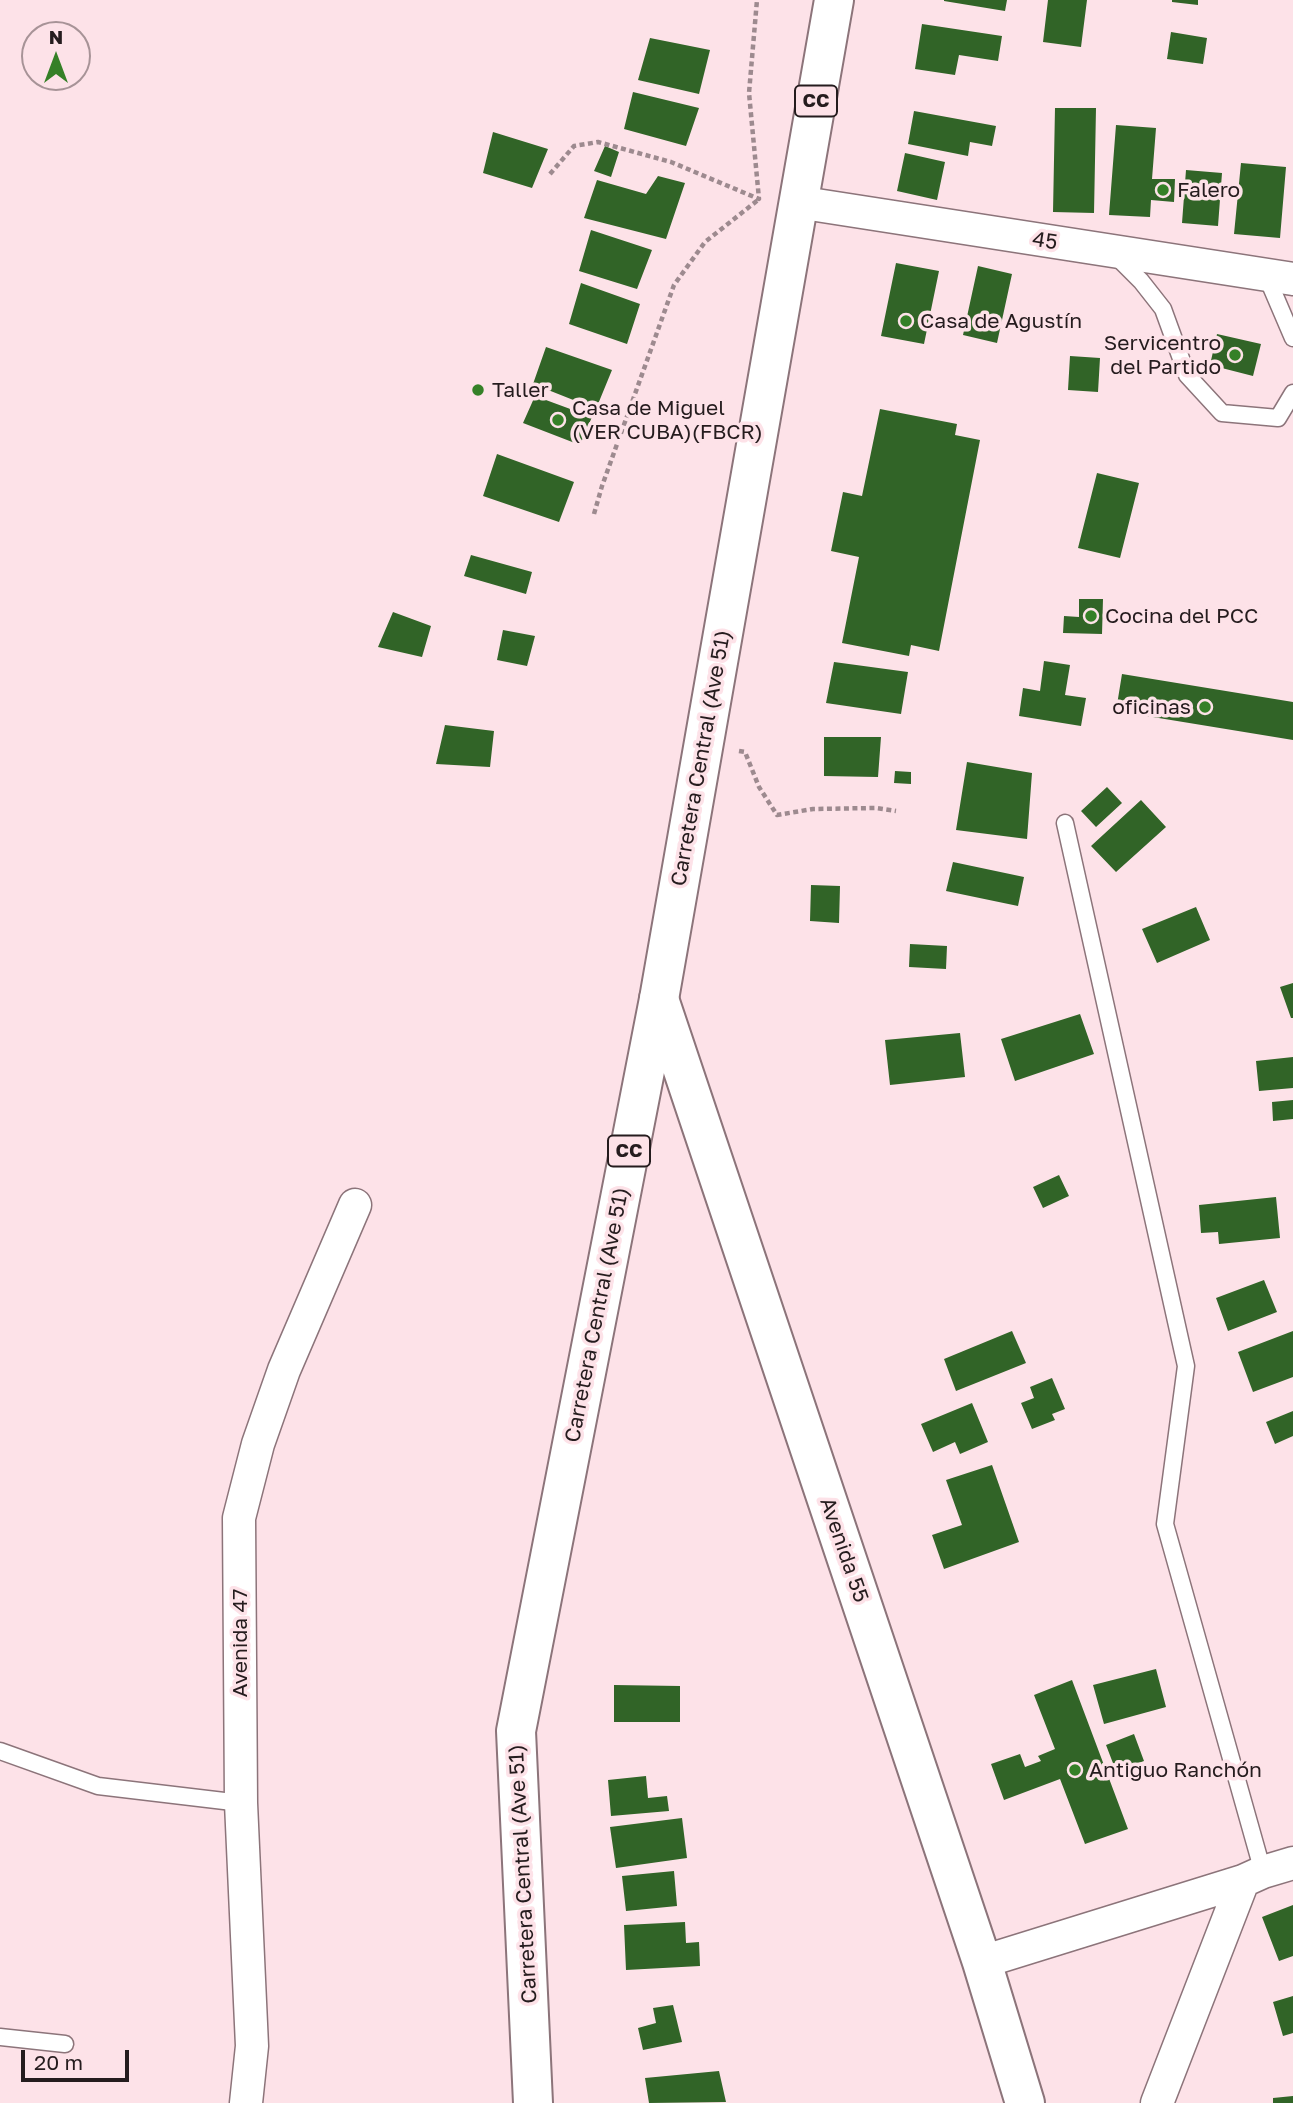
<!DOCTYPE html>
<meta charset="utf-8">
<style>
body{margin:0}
#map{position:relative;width:1293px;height:2103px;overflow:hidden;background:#fde2e8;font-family:"Golos Text",sans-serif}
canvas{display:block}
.north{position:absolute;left:21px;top:21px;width:70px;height:70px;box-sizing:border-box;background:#fde2e8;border:2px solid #a79397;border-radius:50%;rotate:0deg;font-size:19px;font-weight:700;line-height:28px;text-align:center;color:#251c1e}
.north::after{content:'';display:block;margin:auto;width:24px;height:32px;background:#358027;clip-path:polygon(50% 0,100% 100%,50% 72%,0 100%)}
.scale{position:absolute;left:21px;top:2050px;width:108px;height:32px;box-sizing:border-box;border:4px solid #251c1e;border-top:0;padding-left:9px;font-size:21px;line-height:24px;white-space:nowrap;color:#251c1e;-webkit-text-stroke:5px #fde2e8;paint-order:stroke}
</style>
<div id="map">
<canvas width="1293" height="2103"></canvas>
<div class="north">N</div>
<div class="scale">20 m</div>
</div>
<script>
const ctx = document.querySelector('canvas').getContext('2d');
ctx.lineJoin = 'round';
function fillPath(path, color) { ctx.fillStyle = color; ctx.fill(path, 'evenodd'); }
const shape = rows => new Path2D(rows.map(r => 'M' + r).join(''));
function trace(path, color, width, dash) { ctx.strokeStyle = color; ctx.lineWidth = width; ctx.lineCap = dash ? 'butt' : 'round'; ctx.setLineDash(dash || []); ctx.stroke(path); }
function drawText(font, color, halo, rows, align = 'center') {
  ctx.font = font + ' "Golos Text",sans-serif'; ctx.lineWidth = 7; ctx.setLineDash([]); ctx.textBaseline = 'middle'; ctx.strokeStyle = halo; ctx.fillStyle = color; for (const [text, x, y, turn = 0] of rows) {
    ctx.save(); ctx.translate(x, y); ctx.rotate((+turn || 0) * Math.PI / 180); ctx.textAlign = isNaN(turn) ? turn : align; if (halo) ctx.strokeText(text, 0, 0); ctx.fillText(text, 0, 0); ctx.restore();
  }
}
const building = shape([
 [944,0,1007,0,1005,11,944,1],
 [1048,0,1087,0,1081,47,1043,42],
 [1172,0,1198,0,1198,5,1172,2],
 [922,24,1002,36,998,61,959,55,955,75,915,69],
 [1171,32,1207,38,1203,64,1167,59],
 [650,38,710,50,699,94,638,80],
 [633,92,699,108,686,146,624,129],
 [1055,108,1096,108,1094,213,1053,212],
 [914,111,996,126,992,146,970,142,968,156,908,144],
 [1116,125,1156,128,1152,179,1175,179,1174,202,1151,200,1150,217,1109,215],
 [493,132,548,149,532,188,483,173],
 [605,146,619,152,611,177,594,171],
 [905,153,945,162,937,200,897,191],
 [1241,163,1286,167,1280,238,1234,234],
 [1186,170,1222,173,1218,226,1182,223],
 [658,176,685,183,666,239,584,218,597,180,646,194],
 [591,230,652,250,637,289,579,271],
 [896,263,939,271,924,344,881,336],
 [978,266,1012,274,997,343,963,335],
 [581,283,640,304,627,344,569,324],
 [1217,334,1261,344,1253,376,1210,365],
 [546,347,612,370,596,409,533,384],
 [1070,356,1100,358,1098,392,1068,390],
 [535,396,592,417,580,445,523,423],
 [880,409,957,424,955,435,980,440,939,651,911,645,909,656,842,643,859,557,831,551,843,492,862,496],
 [497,454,574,482,559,522,483,496],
 [1097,473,1139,483,1120,558,1078,548],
 [471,555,532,572,526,594,464,576],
 [1079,599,1103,599,1102,634,1063,633,1064,616,1079,617],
 [393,612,431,626,422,657,378,647],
 [503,630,535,636,527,666,497,660],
 [1044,661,1070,665,1065,695,1086,698,1081,726,1019,716,1023,688,1040,691],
 [834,662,908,672,901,714,826,703],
 [1122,674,1293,702,1293,740,1116,711],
 [445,725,494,731,490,767,436,764],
 [824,737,881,737,878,777,824,776],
 [967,762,1032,773,1027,839,956,830],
 [895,771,911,772,911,784,894,783],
 [1107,787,1122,803,1096,827,1081,811],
 [1141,800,1166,827,1116,872,1091,846],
 [953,862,1024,877,1018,906,946,891],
 [811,885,840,886,839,923,810,921],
 [1196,907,1210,940,1157,963,1142,929],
 [910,944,947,946,946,969,909,967],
 [1293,983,1293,1018,1291,1018,1280,987],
 [1080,1014,1094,1054,1015,1081,1001,1039],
 [960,1033,965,1077,890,1085,885,1040],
 [1293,1057,1293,1088,1259,1091,1256,1061],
 [1293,1100,1293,1119,1273,1121,1272,1102],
 [1059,1175,1069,1196,1043,1208,1033,1187],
 [1276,1197,1280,1238,1219,1244,1218,1232,1201,1233,1199,1205],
 [1264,1280,1277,1312,1228,1331,1216,1298],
 [1012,1331,1026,1363,956,1391,944,1359],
 [1293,1331,1293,1377,1253,1392,1238,1352],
 [1052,1378,1065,1409,1052,1414,1055,1420,1032,1429,1021,1403,1034,1398,1030,1387],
 [972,1403,988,1442,960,1454,955,1442,933,1452,921,1424],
 [1293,1411,1293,1436,1275,1444,1266,1422],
 [992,1465,1019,1542,944,1569,932,1535,962,1525,946,1480],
 [1156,1669,1166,1707,1104,1724,1093,1685],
 [1072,1680,1128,1829,1085,1844,1060,1779,1004,1800,991,1764,1020,1754,1025,1767,1041,1761,1038,1756,1055,1749,1034,1695],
 [614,1685,680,1686,680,1722,614,1722],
 [1134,1734,1144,1761,1116,1771,1106,1745],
 [646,1776,648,1798,667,1796,669,1811,611,1816,608,1780],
 [682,1818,687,1858,616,1868,610,1827],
 [674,1871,677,1906,626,1911,622,1876],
 [1293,1905,1293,1956,1279,1961,1262,1917],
 [685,1922,686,1943,699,1942,700,1966,626,1970,624,1925],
 [1293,1996,1293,2033,1283,2036,1273,2002],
 [673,2005,682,2042,643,2050,638,2028,656,2023,653,2008],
 [719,2071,726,2102,649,2103,645,2078],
 [1293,2096,1293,2103,1273,2103,1273,2098]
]);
const path = shape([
 [550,174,574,146,598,142,671,162,759,199,749,93,757,0],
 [594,514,602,486,674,285,705,242,758,200],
 [739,751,745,752,759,787,777,815,813,809,876,808,896,811]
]);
const service = shape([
 [1116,256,1141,281,1163,309,1187,375,1222,413,1278,418,1293,393],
 [1266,275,1293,338],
 [1065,823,1186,1366,1165,1524,1263,1872],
 [0,1751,98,1786,241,1803],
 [0,2037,65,2044]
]);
const minor = shape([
 [797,202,1293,279],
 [982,1962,1243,1881,1263,1872,1293,1863],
 [246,2103,252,2046,241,1803,239,1518,258,1444,284,1370,355,1205],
 [1157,2103,1243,1881]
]);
const tertiary = shape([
 [659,999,982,1962,1025,2103]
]);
const primary = shape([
 [533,2103,516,1731,659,999,834,0]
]);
const markers = [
 [1163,190,7,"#358027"],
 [906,321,7,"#358027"],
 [1235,355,7,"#358027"],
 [478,390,7,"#358027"],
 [558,420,7,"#358027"],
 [1091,616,7,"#358027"],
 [1205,707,7,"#358027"],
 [1075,1770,7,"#358027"]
];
const shields = [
 [816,101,42],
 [629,1151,42]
];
const shieldNames = [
 ["CC",816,101],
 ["CC",629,1151]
];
const poiNames = [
 ["Falero",1177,190],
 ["Casa de Agustín",920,321],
 ["Servicentro",1221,343,"right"],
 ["del Partido",1221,367,"right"],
 ["Taller",492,390],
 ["Casa de Miguel",572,408],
 ["(VER CUBA)(FBCR)",572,432],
 ["Cocina del PCC",1105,616],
 ["oficinas",1191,707,"right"],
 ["Antiguo Ranchón",1089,1770]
];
const streetNames = [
 ["45",1045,241,9],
 ["Carretera Central (Ave 51)",701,758,-80],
 ["Carretera Central (Ave 51)",597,1315,-79],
 ["Avenida 55",844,1550,71],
 ["Avenida 47",240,1643,-90],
 ["Carretera Central (Ave 51)",523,1874,-93]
];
fillPath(building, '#316427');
trace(service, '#8c747a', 19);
trace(minor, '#8c747a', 35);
trace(tertiary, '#8c747a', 42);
trace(primary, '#8c747a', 42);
trace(path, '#9d8a8f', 4.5, [5, 3.5]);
trace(service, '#fff', 16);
trace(minor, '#fff', 32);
trace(tertiary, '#fff', 38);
trace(primary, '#fff', 38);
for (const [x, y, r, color] of markers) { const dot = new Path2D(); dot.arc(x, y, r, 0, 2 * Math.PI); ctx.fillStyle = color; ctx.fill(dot); trace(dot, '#fde2e8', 2.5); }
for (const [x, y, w] of shields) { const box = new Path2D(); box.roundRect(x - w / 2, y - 15.5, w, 31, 5); ctx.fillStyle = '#fde2e8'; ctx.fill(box); trace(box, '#251c1e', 2); }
drawText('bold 19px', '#251c1e', null, shieldNames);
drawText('21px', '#251c1e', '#fde2e8', poiNames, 'left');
drawText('21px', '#251c1e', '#fde2e8', streetNames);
</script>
